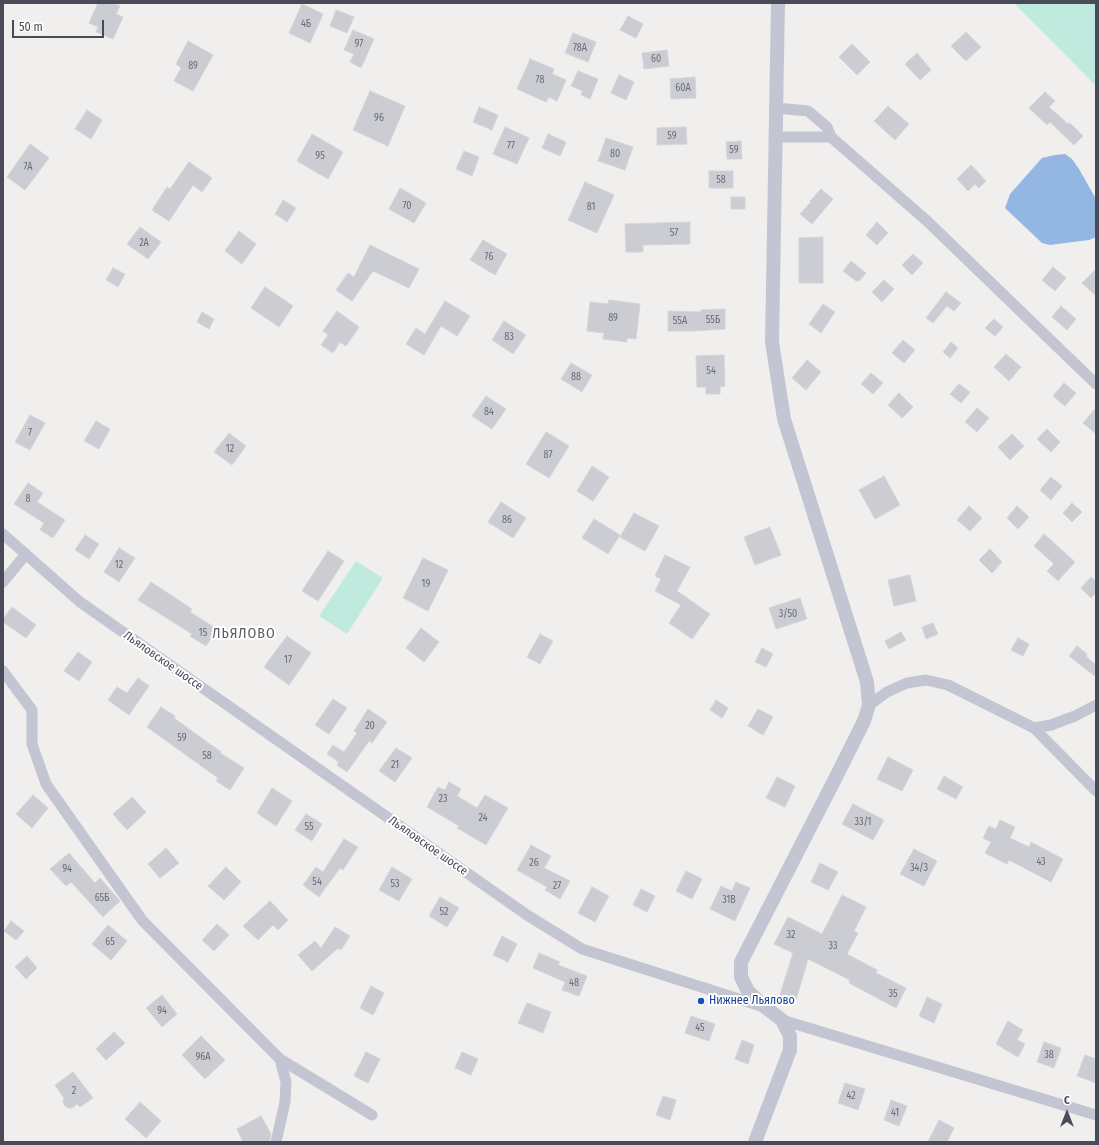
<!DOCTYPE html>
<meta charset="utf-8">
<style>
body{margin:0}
#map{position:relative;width:1099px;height:1145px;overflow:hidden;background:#f1efee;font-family:"Fira Sans Condensed",sans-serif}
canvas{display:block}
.frame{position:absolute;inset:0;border:4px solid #494b59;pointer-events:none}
.north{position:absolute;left:1047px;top:1093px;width:40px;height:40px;-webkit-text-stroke:3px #fff;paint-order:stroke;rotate:0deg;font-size:11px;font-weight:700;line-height:16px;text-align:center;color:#494b59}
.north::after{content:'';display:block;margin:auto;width:14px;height:18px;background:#494b59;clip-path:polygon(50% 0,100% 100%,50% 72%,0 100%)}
.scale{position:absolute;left:12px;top:20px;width:92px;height:18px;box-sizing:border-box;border:2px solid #494b59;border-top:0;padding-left:5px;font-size:12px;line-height:14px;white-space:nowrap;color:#494b59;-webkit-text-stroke:3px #fff;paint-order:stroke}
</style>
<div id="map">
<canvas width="1099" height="1145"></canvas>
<div class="frame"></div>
<div class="north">С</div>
<div class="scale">50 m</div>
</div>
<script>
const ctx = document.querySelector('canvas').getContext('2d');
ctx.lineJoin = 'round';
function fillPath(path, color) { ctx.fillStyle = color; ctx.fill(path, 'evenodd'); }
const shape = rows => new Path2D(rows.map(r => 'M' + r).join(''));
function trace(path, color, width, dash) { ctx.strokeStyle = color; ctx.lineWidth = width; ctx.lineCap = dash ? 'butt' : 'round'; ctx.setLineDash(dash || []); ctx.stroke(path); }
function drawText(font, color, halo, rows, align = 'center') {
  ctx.font = font + ' "Fira Sans Condensed",sans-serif'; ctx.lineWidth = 4; ctx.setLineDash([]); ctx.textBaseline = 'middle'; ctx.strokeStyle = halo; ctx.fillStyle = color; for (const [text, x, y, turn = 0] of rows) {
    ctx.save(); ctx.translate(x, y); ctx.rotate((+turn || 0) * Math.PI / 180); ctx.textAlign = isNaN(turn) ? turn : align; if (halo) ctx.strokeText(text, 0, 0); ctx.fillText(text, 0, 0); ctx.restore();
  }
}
const green = shape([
 [1014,3,1096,3,1096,86],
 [356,561,383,578,347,634,319,616]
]);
const water = shape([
 [1065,154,1072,159,1079,169,1096,199,1096,237,1089,240,1050,245,1042,243,1005,208,1010,194,1042,158,1055,155]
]);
const building = shape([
 [98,3,113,3,120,6,116,14,123,17,113,39,96,32,98,27,89,23,98,3],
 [302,4,323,14,310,43,289,33,302,4],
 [336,10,354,17,347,33,330,26,336,10],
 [628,16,643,24,636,38,620,30,628,16],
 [353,30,374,39,361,68,350,62,354,54,344,50,353,30],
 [966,32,981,47,966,61,951,46,966,32],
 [573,33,596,42,588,62,565,53,573,33],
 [188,41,213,55,193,91,174,81,181,68,176,64,188,41],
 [852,44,870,62,857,75,839,57,852,44],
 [667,50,669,66,644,69,642,53,667,50],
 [917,53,931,70,920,80,905,64,917,53],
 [530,59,554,69,552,74,566,80,557,101,549,97,546,102,517,89,530,59],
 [578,71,598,79,590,99,581,95,583,91,571,86,578,71],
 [619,75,634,82,626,100,611,93,619,75],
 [695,77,696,98,671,99,670,79,695,77],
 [370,91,405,106,388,146,353,130,370,91],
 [1045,92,1055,101,1049,107,1068,124,1070,123,1083,136,1074,145,1050,122,1047,125,1029,108,1045,92],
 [888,106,909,124,895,140,874,121,888,106],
 [479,107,498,115,492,130,473,122,479,107],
 [87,110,102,120,91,139,75,129,87,110],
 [505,127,529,138,517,164,493,154,505,127],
 [686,127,687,144,657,145,657,128,686,127],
 [312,134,343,152,328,179,297,161,312,134],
 [548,134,566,142,560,156,542,148,548,134],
 [606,138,633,147,625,170,598,161,606,138],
 [741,141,742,159,727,159,726,142,741,141],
 [30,144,49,158,25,190,7,177,30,144],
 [464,151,479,157,472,176,456,169,464,151],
 [189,162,212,178,202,192,193,185,169,221,152,210,167,187,170,189,189,162],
 [971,165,986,181,979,188,975,184,968,191,957,179,971,165],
 [709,171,733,171,733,188,709,188,709,171],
 [585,182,614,195,597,233,568,220,585,182],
 [400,188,426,203,414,223,389,209,400,188],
 [821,189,833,199,812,224,800,214,811,202,810,201,821,189],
 [731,197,745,197,745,209,731,209,731,197],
 [283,200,296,208,287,222,275,214,283,200],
 [690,222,690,244,643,245,643,252,626,252,625,224,690,222],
 [877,222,888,233,877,245,866,235,877,222],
 [140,227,161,242,148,259,127,244,140,227],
 [239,231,256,244,242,264,225,251,239,231],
 [823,237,823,283,799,283,799,238,823,237],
 [483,240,507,254,495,275,470,260,483,240],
 [370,245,419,269,409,288,373,271,352,301,336,290,348,273,354,277,370,245],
 [913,254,923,263,912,275,902,265,913,254],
 [851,261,866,273,859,281,856,281,843,271,851,261],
 [1053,267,1066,278,1055,291,1042,280,1053,267],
 [113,268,125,274,118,287,106,280,113,268],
 [1096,269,1096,296,1082,283,1096,269],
 [884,280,894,289,882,302,872,292,884,280],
 [265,287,293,306,279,327,251,308,265,287],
 [946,292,961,303,954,311,947,306,933,323,926,318,946,292],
 [609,300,640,304,636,339,627,338,627,342,603,339,604,333,587,331,590,302,608,304,609,300],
 [445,301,470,316,457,336,441,326,424,355,406,344,416,328,425,334,445,301],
 [823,304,835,312,821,333,809,324,823,304],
 [1061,306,1076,319,1067,330,1052,317,1061,306],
 [725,309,725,329,693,331,668,331,668,311,701,312,701,310,725,309],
 [337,311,359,327,346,346,340,342,333,353,321,345,328,335,323,331,337,311],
 [202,312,214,319,209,329,197,322,202,312],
 [994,319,1003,327,995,336,985,328,994,319],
 [504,321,526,335,513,354,492,340,504,321],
 [903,340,915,350,904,363,892,353,903,340],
 [951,342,958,348,950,358,943,352,951,342],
 [1006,354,1021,367,1009,381,994,367,1006,354],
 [724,355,725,386,720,387,720,394,706,394,706,387,697,387,696,356,724,355],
 [807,360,821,372,806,390,792,378,807,360],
 [571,363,592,375,582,392,561,379,571,363],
 [871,373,883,383,873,394,861,384,871,373],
 [1064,383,1076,393,1065,406,1053,396,1064,383],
 [959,384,970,392,961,403,950,394,959,384],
 [899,393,913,407,902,418,888,405,899,393],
 [486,396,506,409,492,429,472,416,486,396],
 [977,408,989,418,977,432,965,422,977,408],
 [1096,408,1096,434,1083,423,1096,408],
 [30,415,45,423,30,450,15,442,30,415],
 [96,421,110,429,99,449,84,441,96,421],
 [1047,429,1060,442,1051,452,1037,439,1047,429],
 [546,432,569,446,549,478,526,464,546,432],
 [229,433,246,446,232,465,214,452,229,433],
 [1012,434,1024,446,1010,460,998,447,1012,434],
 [592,466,609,477,593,501,577,491,592,466],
 [884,476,900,505,875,519,859,490,884,476],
 [1051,477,1062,486,1051,500,1040,490,1051,477],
 [28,483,43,493,37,502,65,520,53,538,40,530,44,523,14,504,28,483],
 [501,502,526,518,513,538,488,522,501,502],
 [1072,503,1082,512,1072,522,1063,513,1072,503],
 [969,506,982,518,970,531,957,520,969,506],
 [1017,506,1029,517,1018,529,1007,518,1017,506],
 [634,513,659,526,645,551,620,537,634,513],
 [594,519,620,535,608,554,582,538,594,519],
 [770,527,781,555,755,565,744,537,770,527],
 [1044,534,1075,562,1058,581,1047,571,1054,564,1034,546,1044,534],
 [85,535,99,544,89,559,75,550,85,535],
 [119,548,135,558,119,582,104,572,119,548],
 [990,549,1002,562,992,573,979,560,990,549],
 [328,551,344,561,318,601,302,591,328,551],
 [665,555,690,567,677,591,710,614,692,639,669,623,681,605,655,591,661,579,655,576,665,555],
 [423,558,448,570,428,611,403,598,423,558],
 [910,575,916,601,894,606,888,580,910,575],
 [1091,577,1096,581,1096,593,1091,598,1081,588,1091,577],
 [151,582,192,609,190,612,217,629,206,646,190,636,192,634,138,600,151,582],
 [800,598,807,619,776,629,769,608,800,598],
 [12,607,36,625,26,638,3,622,3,619,12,607],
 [933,623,938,634,926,639,922,627,933,623],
 [421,628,439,642,424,662,406,648,421,628],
 [901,632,906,640,889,649,885,641,901,632],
 [540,634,553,641,540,664,527,657,540,634],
 [287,636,311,653,289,685,264,667,287,636],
 [1018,638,1029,644,1023,656,1011,650,1018,638],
 [1077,646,1087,654,1086,656,1096,665,1096,677,1069,656,1077,646],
 [762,648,773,654,766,667,755,662,762,648],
 [78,652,92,662,79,681,64,671,78,652],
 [138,678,149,686,129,715,108,700,117,687,127,693,138,678],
 [333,699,347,708,329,734,315,725,333,699],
 [716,700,728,708,722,718,710,710,716,700],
 [161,707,175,716,174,718,221,752,220,753,244,768,230,790,216,781,218,778,147,727,161,707],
 [368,709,387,722,372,743,369,741,347,772,337,765,339,762,327,754,333,745,344,752,357,733,354,731,368,709],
 [758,709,773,717,763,735,748,726,758,709],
 [396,748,412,758,395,782,379,771,396,748],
 [888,757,913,770,902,791,877,779,888,757],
 [944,776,963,787,956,799,937,789,944,776],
 [777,777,795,786,785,807,766,798,777,777],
 [449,782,461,789,457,796,477,808,485,795,508,808,486,845,457,828,459,826,427,807,438,787,445,790,449,782],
 [272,788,292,801,276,826,257,813,272,788],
 [33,795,48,808,32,828,16,814,33,795],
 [132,797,146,812,127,830,113,814,132,797],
 [853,804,884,820,873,840,842,824,853,804],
 [306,814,322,824,312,841,295,830,306,814],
 [1000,820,1015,827,1010,838,1029,847,1031,842,1063,859,1051,882,1009,860,1007,864,985,853,991,842,983,838,989,826,996,829,1000,820],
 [344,839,358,847,343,870,340,868,319,897,303,885,316,867,323,872,344,839],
 [531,845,551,856,544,868,570,881,560,899,545,890,547,887,517,870,531,845],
 [166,848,179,863,160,878,148,864,166,848],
 [914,849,937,861,924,886,900,874,914,849],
 [69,853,95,883,100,878,120,901,103,917,71,882,66,886,50,869,69,853],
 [820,863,838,872,828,890,811,882,820,863],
 [226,867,241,882,224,900,208,886,226,867],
 [392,867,412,879,399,901,379,890,392,867],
 [686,871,702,879,692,899,676,891,686,871],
 [736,882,750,888,735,921,710,909,721,886,732,891,736,882],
 [592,887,609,896,595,922,578,913,592,887],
 [641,889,655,896,647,912,633,905,641,889],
 [842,895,866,907,854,931,858,933,847,954,877,970,876,973,906,988,896,1008,849,983,850,980,808,959,796,1000,780,995,793,953,774,944,788,917,822,934,842,895],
 [440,897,459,908,447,927,429,916,440,897],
 [270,901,288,920,278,930,273,925,258,940,243,926,270,901],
 [11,921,24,931,16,940,4,931,11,921],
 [217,924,229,935,214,951,202,940,217,924],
 [108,925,127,941,111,960,92,944,108,925],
 [335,927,350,936,341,950,338,948,312,971,298,955,315,941,321,948,335,927],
 [502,936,517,944,508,962,493,955,502,936],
 [539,953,560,962,558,965,587,976,579,996,562,990,565,982,533,968,539,953],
 [27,956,37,968,26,979,15,967,27,956],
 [371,986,384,993,373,1015,360,1008,371,986],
 [162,995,177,1014,162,1027,146,1008,162,995],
 [927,997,942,1004,934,1023,919,1016,927,997],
 [527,1003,551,1012,543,1033,518,1023,527,1003],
 [691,1016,715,1024,709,1041,685,1033,691,1016],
 [1008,1021,1023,1030,1017,1040,1025,1044,1018,1057,996,1044,1008,1021],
 [114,1032,125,1043,106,1060,96,1049,114,1032],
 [201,1036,225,1060,205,1079,182,1055,201,1036],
 [742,1040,754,1045,748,1064,735,1059,742,1040],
 [1044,1042,1061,1048,1054,1068,1037,1062,1044,1042],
 [366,1052,380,1059,368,1083,354,1076,366,1052],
 [462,1052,478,1059,471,1075,455,1068,462,1052],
 [1085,1055,1096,1059,1096,1083,1077,1076,1085,1055],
 [73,1072,93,1098,80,1107,77,1104,72,1108,68,1108,64,1105,63,1102,64,1098,55,1085,73,1072],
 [845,1083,865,1089,858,1110,838,1103,845,1083],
 [663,1096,676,1100,670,1120,656,1115,663,1096],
 [891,1100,907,1106,899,1126,884,1120,891,1100],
 [140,1102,161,1121,146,1138,125,1119,140,1102],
 [261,1116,271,1134,269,1142,243,1142,237,1129,261,1116],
 [939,1120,954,1128,947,1142,928,1142,939,1120]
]);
const minor = shape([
 [776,108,808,111,827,127,831,137],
 [776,137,831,137,927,221,1096,384],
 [3,534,80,602,527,915,582,949,764,1007],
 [3,582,26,554],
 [3,671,32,710,32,744,46,784,142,920,280,1059,372,1115],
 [869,705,887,692,907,683,926,680,948,685,1034,728,1096,791],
 [1034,728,1051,725,1075,716,1096,705],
 [782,1020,1096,1115],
 [276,1142,285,1102,286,1082,280,1059]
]);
const tertiary = shape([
 [755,1142,790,1050,790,1036,782,1020,765,1007,748,991,741,977,741,962,836,777,864,721,869,705,867,682,784,419,772,342,778,3]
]);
const markers = [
 [701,1001,4,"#1a4fb4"]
];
const numberNames = [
 ["4Б",306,24],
 ["97",359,44],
 ["78А",580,48],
 ["60",656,59],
 ["89",193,66],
 ["78",540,80],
 ["60А",683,88],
 ["96",379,118],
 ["59",672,136],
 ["77",511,146],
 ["59",734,150],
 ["80",615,154],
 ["95",320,156],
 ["7А",28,167],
 ["58",721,180],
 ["70",407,206],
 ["81",591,207],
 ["57",674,233],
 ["2А",144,243],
 ["76",489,257],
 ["89",613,318],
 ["55Б",713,320],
 ["55А",680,321],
 ["83",509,337],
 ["54",711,371],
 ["88",576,377],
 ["84",489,412],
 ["7",30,433],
 ["12",230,449],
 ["87",548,455],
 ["8",28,499],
 ["86",507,520],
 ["12",119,565],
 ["19",426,584],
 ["3/50",788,614],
 ["15",203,633],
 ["17",288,660],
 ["20",370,726],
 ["59",182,738],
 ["58",207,756],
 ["21",395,765],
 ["23",443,799],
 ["24",483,818],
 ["33/1",863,822],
 ["55",309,827],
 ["43",1041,862],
 ["26",534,863],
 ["34/3",919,868],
 ["94",67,869],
 ["54",317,882],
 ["53",395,884],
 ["27",557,886],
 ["65Б",102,898],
 ["31В",729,900],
 ["52",444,912],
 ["32",791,935],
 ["65",110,942],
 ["33",833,946],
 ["48",574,983],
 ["35",893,994],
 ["94",162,1011],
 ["45",700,1028],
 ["38",1049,1055],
 ["96А",203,1057],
 ["2",74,1091],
 ["42",851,1096],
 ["41",895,1113]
];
const streetNames = [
 ["Льяловское шоссе",163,661,35],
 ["Льяловское шоссе",428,846,35]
];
const transitNames = [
 ["Нижнее Льялово",709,1001]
];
const quarterNames = [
 ["ЛЬЯЛОВО",244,634]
];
fillPath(green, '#c1eadf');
fillPath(water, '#93b6e2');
fillPath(building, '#cccdd2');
trace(building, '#d3d3d9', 1);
trace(minor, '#c3c6d2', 11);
trace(tertiary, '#c3c6d2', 14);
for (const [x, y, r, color] of markers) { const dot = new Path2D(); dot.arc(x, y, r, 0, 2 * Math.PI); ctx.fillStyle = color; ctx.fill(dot); trace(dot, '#fff', 1.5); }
drawText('10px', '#6a6c77', null, numberNames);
drawText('12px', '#494b59', '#fff', streetNames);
drawText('12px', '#164399', '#fff', transitNames, 'left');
ctx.letterSpacing = '1px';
drawText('14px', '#5c5c62', '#fff', quarterNames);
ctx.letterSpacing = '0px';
</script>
